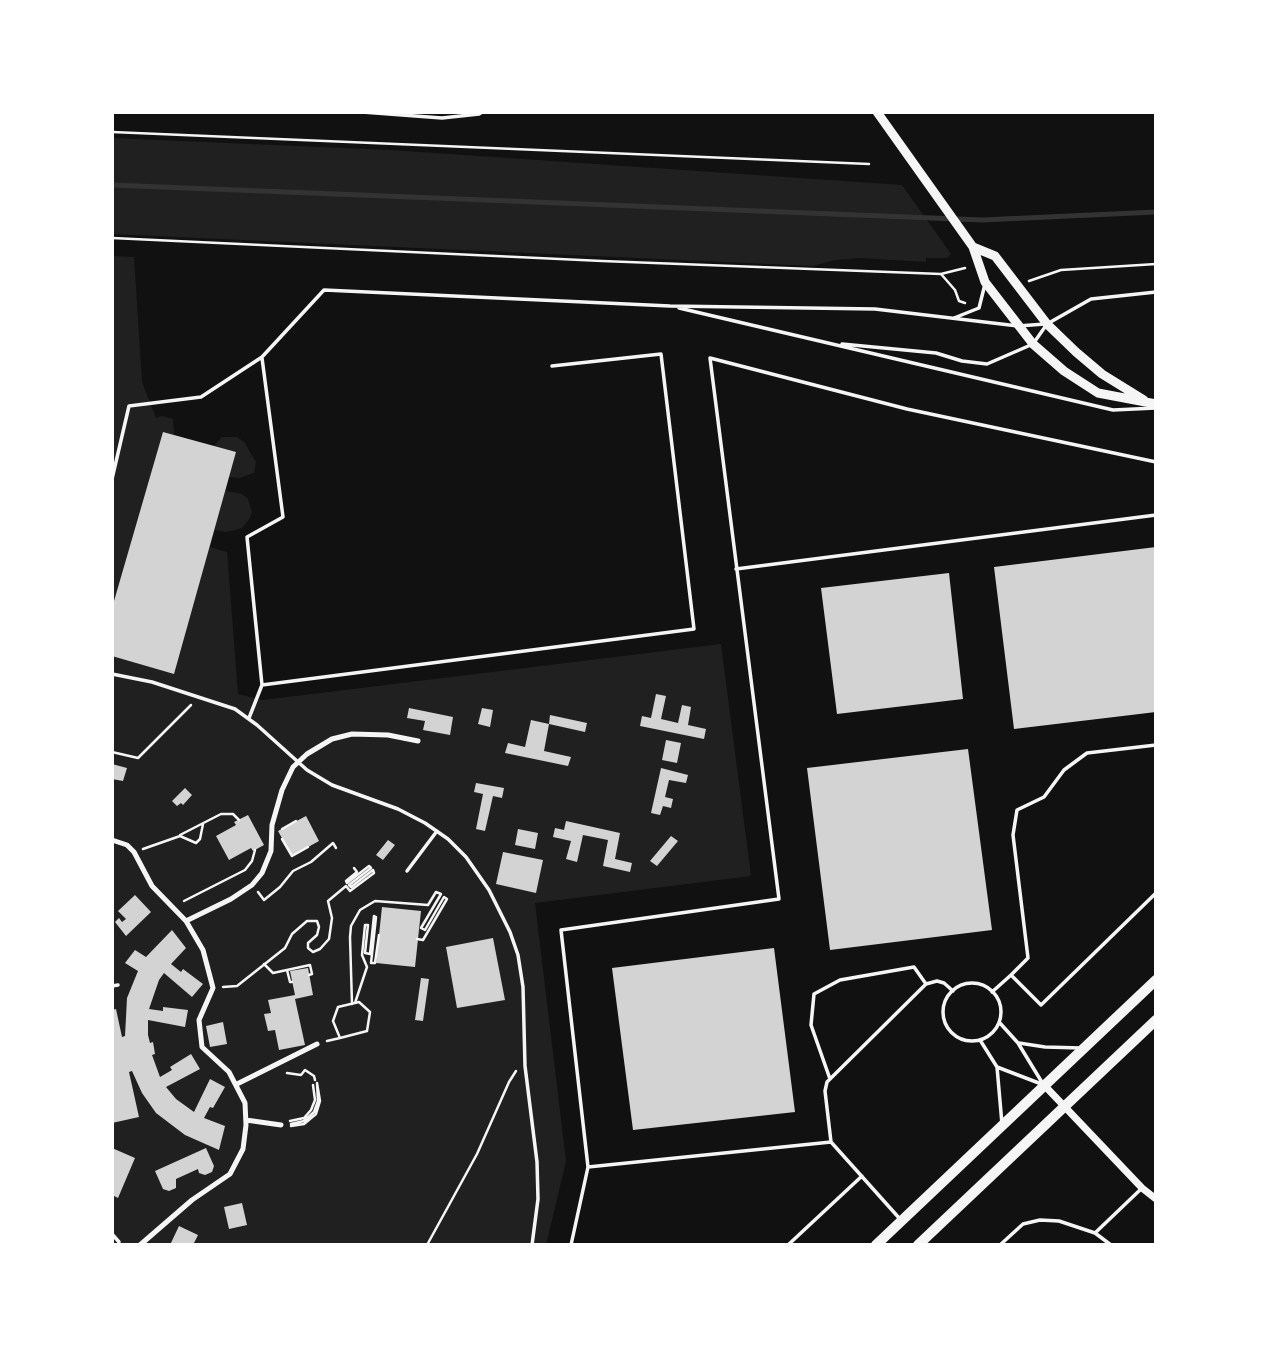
<!DOCTYPE html>
<style>
body{margin:0}
#map{position:relative;width:1268px;height:1357px;overflow:hidden;background:#111;font-family:"Alegreya Sans",sans-serif}
canvas{display:block}
.frame{position:absolute;inset:0;border:114px solid #fff;pointer-events:none}
</style>
<div id="map">
<canvas width="1268" height="1357"></canvas>
<div class="frame"></div>
</div>
<script>
const ctx = document.querySelector('canvas').getContext('2d');
ctx.lineJoin = 'round';
function fillPath(path, color) { ctx.fillStyle = color; ctx.fill(path, 'evenodd'); }
const shape = rows => new Path2D(rows.map(r => 'M' + r).join(''));
function trace(path, color, width, dash) { ctx.strokeStyle = color; ctx.lineWidth = width; ctx.lineCap = dash ? 'butt' : 'round'; ctx.setLineDash(dash || []); ctx.stroke(path); }
const green = shape([
 [112,138,391,150,902,185,951,254,947,258,926,258,926,262,860,258,835,260,813,266,112,234],
 [112,256,134,257,142,382,156,418,162,416,173,419,174,435,214,446,222,437,237,437,244,442,256,462,254,473,239,478,229,477,226,491,242,494,248,499,252,512,250,518,242,528,226,532,215,530,210,547,227,552,238,694,263,700,721,644,751,876,535,903,566,1161,546,1245,112,1245]
]);
const stream = shape([
 [112,185,982,220,1156,212]
]);
const building = shape([
 [163,432,236,452,174,674,112,656,112,608],
 [1156,547,1156,712,1014,729,994,567],
 [949,573,963,699,837,714,821,588],
 [656,694,666,696,661,719,678,723,682,705,691,707,688,725,706,729,704,739,640,726,642,716,651,718],
 [409,708,453,717,450,735,423,730,425,721,407,718],
 [482,708,493,710,490,727,478,724],
 [550,715,587,723,585,732,549,724,544,751,571,757,568,766,505,753,508,743,525,747,531,720,549,724],
 [666,740,681,743,677,763,662,760],
 [968,749,992,930,830,950,807,768],
 [112,764,127,768,123,781,112,779],
 [661,768,688,775,686,783,669,780,665,797,673,799,671,808,663,806,660,815,651,813],
 [476,783,504,788,502,798,493,796,485,831,476,829,483,794,474,792],
 [185,788,192,795,183,805,181,803,177,806,172,801],
 [248,815,264,845,253,851,251,848,229,860,216,836,236,825,234,822],
 [306,816,319,841,292,856,278,831],
 [566,821,620,833,615,859,632,863,630,872,603,866,608,840,583,835,577,862,566,859,571,841,553,837,555,828,564,830],
 [518,829,538,833,535,849,515,845],
 [671,836,678,841,657,866,650,861],
 [388,840,395,845,383,860,376,855],
 [503,852,543,860,536,893,496,884],
 [135,895,151,912,126,936,115,922,119,918,122,922,126,919,118,911],
 [382,907,421,911,415,967,376,963],
 [172,930,186,948,171,964,181,972,183,969,203,984,192,997,164,973,159,980,149,1009,163,1011,163,1007,188,1010,185,1027,148,1020,148,1035,150,1043,153,1042,155,1054,152,1055,160,1077,172,1070,170,1067,191,1054,200,1069,166,1087,176,1099,194,1112,210,1079,225,1087,213,1108,210,1107,204,1118,225,1126,219,1150,185,1135,156,1113,142,1093,132,1071,129,1072,139,1117,112,1123,112,1010,116,1009,122,1037,125,1036,127,998,138,971,125,963,135,950,146,957],
 [493,938,505,1000,457,1008,446,947],
 [774,948,795,1112,633,1130,612,968],
 [308,968,313,995,295,999,305,1045,279,1050,275,1030,268,1031,264,1014,271,1013,268,1000,295,995,290,971],
 [421,978,429,979,423,1021,415,1020],
 [223,1022,227,1044,210,1047,206,1026],
 [112,1148,135,1158,118,1198,112,1195],
 [206,1148,214,1166,212,1172,205,1175,199,1173,198,1169,176,1179,176,1188,169,1191,163,1189,155,1171],
 [242,1203,247,1225,229,1229,224,1207],
 [179,1226,198,1235,193,1245,170,1245]
]);
const path = shape([
 [112,132,869,164],
 [112,238,602,261,941,274,955,290,959,301,965,303],
 [941,274,965,268],
 [1029,281,1061,270,1156,264],
 [112,752,138,758,191,705],
 [282,829,296,821],
 [180,835,221,814,233,814,239,820],
 [282,839,292,856,308,847],
 [143,849,180,836,196,843,200,839,203,824],
 [258,892,264,900,280,887,293,871,311,862,333,843,336,848],
 [184,901,245,870,252,861,255,850],
 [264,964,273,973,310,965,312,974,309,975],
 [287,970,290,982,292,982],
 [223,987,237,986,285,948,292,934,307,921,317,921,319,927,317,935,308,943,308,948,313,952,320,949,329,939,332,918,328,901,346,886,350,891,374,873,373,870,351,887,349,885,371,868,369,866,347,883,346,881,357,872,354,868],
 [355,1003,367,967,362,955,365,925,368,925,365,953,370,954,374,916,376,917,371,963,375,963,379,935],
 [352,1004,350,937,351,926,360,910,375,901,428,905,436,892,441,894,421,928,425,930,444,897,447,899,423,940,417,939],
 [327,1041,340,1038,367,1031,370,1012,359,1002,338,1007,333,1021,340,1038],
 [287,1073,301,1075,305,1070,314,1076,315,1080],
 [290,1121,304,1118,311,1110,315,1100,313,1085],
 [291,1126,304,1124,316,1114,320,1101,317,1083,318,1101,314,1112,304,1121,291,1124],
 [427,1245,477,1154,509,1082,516,1071]
]);
const service = shape([
 [362,112,442,118,479,114,482,112],
 [679,308,1113,410,1156,408],
 [954,318,979,308,985,284],
 [842,344,936,353,962,361,987,364,1033,344,1047,324,1091,299,1156,292],
 [112,479,129,406,201,397,262,357,324,290,670,306,875,309,1018,326,1045,324],
 [736,569,1156,515],
 [112,674,152,682,235,709,257,725,307,770,332,785,398,809,425,823,448,839,466,857,489,890,510,932,518,955,523,987,525,1066,537,1162,538,1199,532,1245],
 [262,685,694,629,661,354,552,366],
 [249,718,262,685,247,537,283,517,262,358],
 [407,871,437,831],
 [1011,975,1028,958,1013,835,1017,810,1044,797,1064,770,1087,753,1156,745],
 '943 1012a29 29 0 1 1 58 0a29 29 0 1 1-58 0Z',
 [112,986,118,985],
 [992,992,1011,975,1041,1005,1156,893],
 [999,1022,1018,1043,1043,1084],
 [980,1040,997,1067,1044,1085],
 [1019,1043,1045,1047,1081,1048],
 [997,1067,1002,1124],
 [830,1079,811,1025,814,994,840,980,914,967,926,984],
 [831,1142,825,1091,827,1082,926,984,937,981,944,983,953,991],
 [588,1167,831,1142,900,1219],
 [1095,1233,1141,1189],
 [112,1234,119,1242],
 [571,1245,588,1167,561,930,779,899,710,358,907,409,1156,462],
 [788,1245,862,1176],
 [1000,1245,1023,1224,1040,1220,1059,1221,1095,1233,1111,1245]
]);
const pedestrian = shape([
 [112,840,127,845,134,852,152,886,186,921,203,950,213,988,199,1020,202,1047,229,1072,245,1103,246,1125,243,1149,230,1174,192,1200,140,1245],
 [186,921,231,899,252,885,262,873,271,851,272,825,282,790,293,767,307,754,332,739,352,734,388,735,418,741],
 [237,1084,317,1044],
 [246,1120,281,1125]
]);
const minor = shape([
 [1044,1085,1142,1188,1156,1199]
]);
const tertiary = shape([
 [877,112,973,247,985,282,1033,344,1064,371,1098,393,1156,404],
 [973,247,995,256,1047,324,1076,352,1102,374,1144,400]
]);
const secondary = shape([
 [876,1245,1156,980],
 [918,1245,1156,1020]
]);
fillPath(green, '#202020');
trace(stream, '#333', 5);
fillPath(building, '#d3d3d3');
trace(path, '#f5f5f5', 2.5);
trace(service, '#f5f5f5', 3.5);
trace(pedestrian, '#f5f5f5', 5);
trace(minor, '#f5f5f5', 7);
trace(tertiary, '#f5f5f5', 9);
trace(secondary, '#f5f5f5', 10);
</script>
